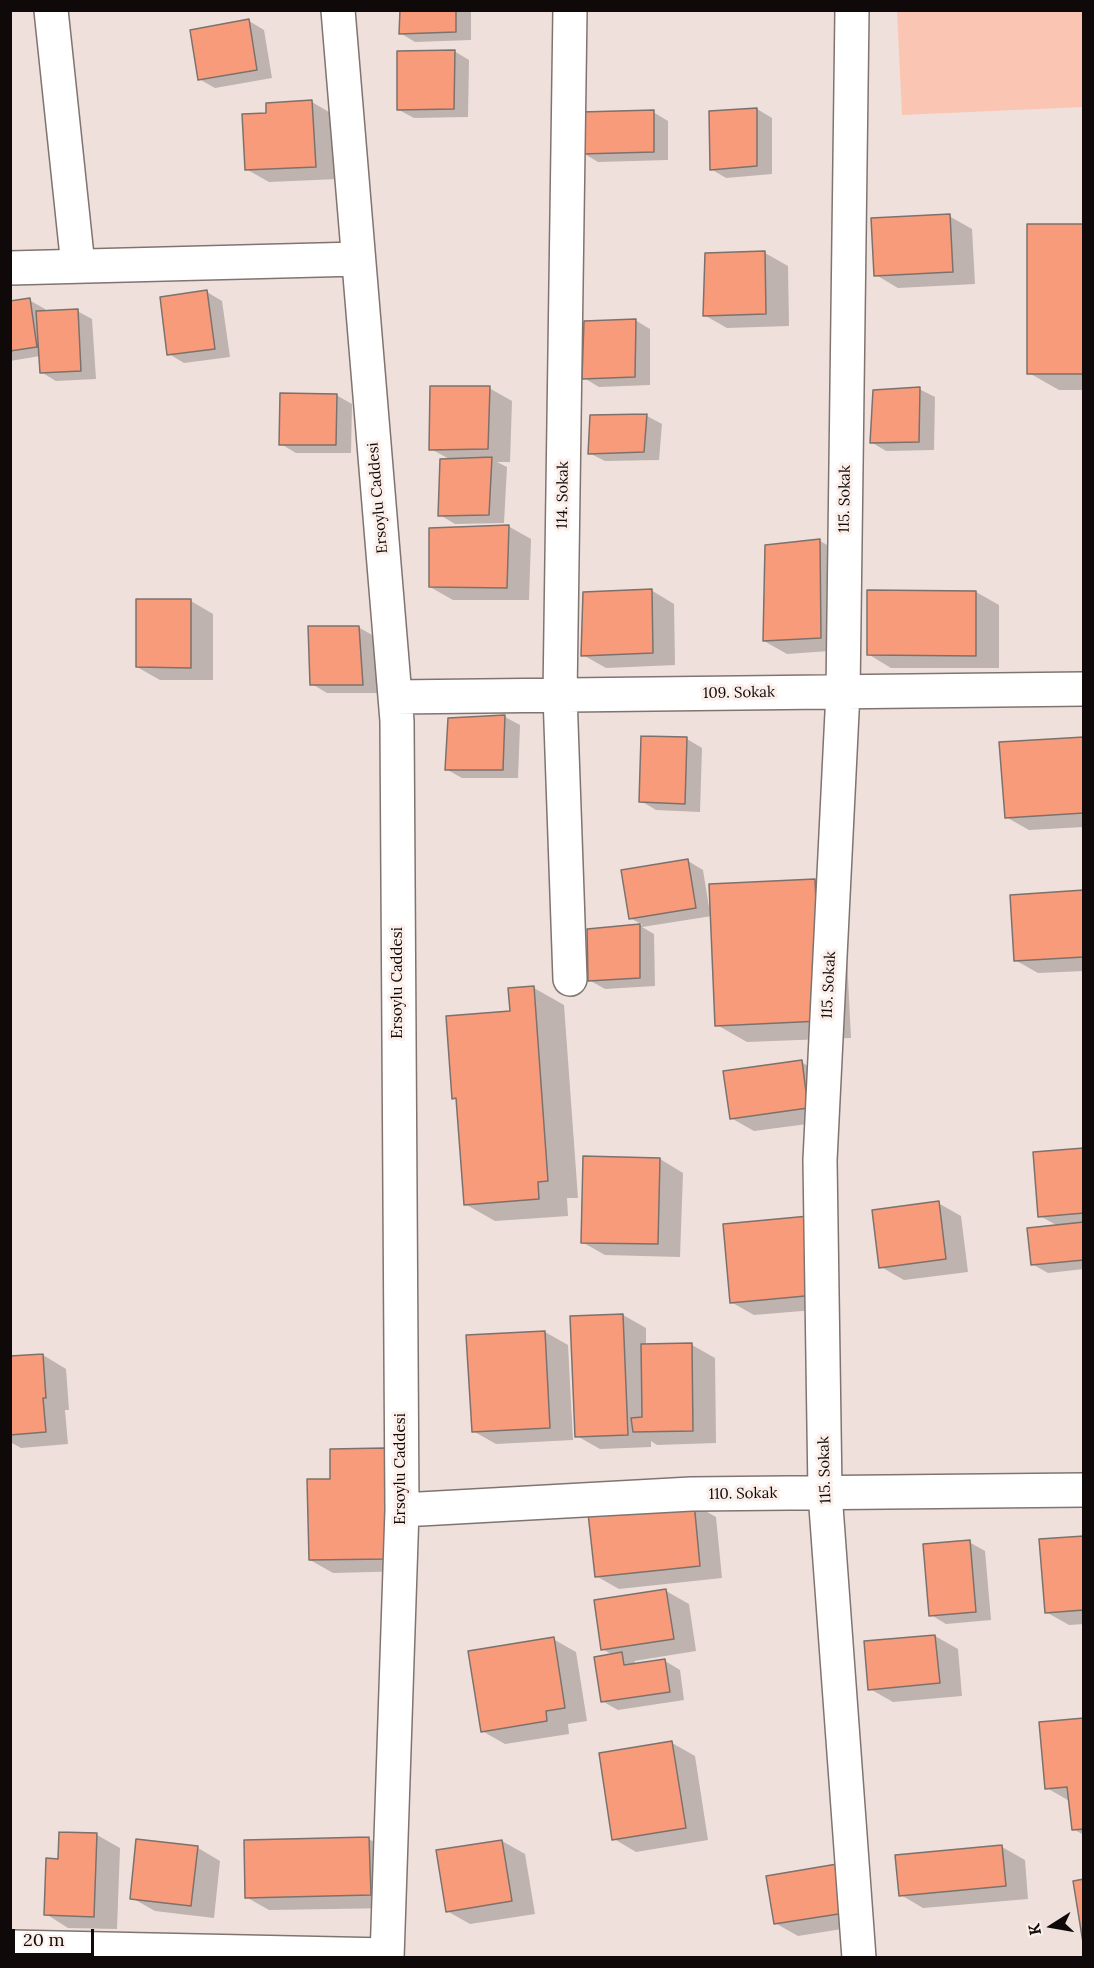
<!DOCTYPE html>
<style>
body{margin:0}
#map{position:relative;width:1094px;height:1968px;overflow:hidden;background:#efe0db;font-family:Lora,serif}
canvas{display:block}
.frame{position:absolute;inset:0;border:12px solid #0f0a09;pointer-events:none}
.north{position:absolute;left:1022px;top:1896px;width:60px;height:60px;-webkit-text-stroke:4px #fceee9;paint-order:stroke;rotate:259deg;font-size:16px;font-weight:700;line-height:24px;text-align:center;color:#0f0a09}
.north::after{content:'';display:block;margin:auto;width:21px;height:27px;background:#0f0a09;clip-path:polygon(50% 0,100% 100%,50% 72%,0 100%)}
.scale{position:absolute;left:12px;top:1929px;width:82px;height:27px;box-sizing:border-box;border:3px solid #0f0a09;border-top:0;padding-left:8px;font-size:18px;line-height:21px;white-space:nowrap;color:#0f0a09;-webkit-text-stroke:4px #fceee9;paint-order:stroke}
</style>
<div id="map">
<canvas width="1094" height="1968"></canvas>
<div class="frame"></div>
<div class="north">K</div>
<div class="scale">20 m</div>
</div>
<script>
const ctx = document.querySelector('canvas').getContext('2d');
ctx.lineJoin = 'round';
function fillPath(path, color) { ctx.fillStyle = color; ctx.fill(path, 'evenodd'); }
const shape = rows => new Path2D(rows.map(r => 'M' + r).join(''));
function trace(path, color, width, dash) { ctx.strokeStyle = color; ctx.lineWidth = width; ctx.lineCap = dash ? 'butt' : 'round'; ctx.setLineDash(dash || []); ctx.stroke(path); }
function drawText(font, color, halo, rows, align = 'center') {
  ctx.font = font + ' Lora,serif'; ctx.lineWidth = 6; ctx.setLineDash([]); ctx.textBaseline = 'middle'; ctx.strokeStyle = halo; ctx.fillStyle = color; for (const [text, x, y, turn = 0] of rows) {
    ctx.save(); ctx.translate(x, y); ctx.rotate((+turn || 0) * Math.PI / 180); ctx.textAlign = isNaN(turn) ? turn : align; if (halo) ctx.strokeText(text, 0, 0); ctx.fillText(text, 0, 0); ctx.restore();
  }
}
const green = shape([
 [897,11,1083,11,1083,107,902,115]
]);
const shadow = shape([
 [402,10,471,10,471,40,415,42,400,33],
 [249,21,264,30,272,78,215,88,199,79],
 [454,51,469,60,468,117,414,118,399,110],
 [312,102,334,115,338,179,269,182,246,169],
 [757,109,772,118,772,174,726,178,711,169],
 [653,112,668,121,668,160,598,162,583,153],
 [949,216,972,229,975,284,898,288,876,275],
 [1084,226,1084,390,1059,390,1029,373],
 [765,253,788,266,789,326,727,328,704,315],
 [207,292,222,301,230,357,184,363,169,354],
 [29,300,45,309,45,312,77,311,92,319,96,379,56,381,41,372,40,356,10,361,10,303],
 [635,320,650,329,650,385,599,387,584,378],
 [489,388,512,401,510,462,497,462,507,467,504,523,455,524,440,515,451,460,431,449],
 [919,389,935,397,934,450,886,451,871,442],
 [336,395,352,404,351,453,296,453,281,444],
 [647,416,662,424,659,460,605,461,589,453],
 [508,526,531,539,529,600,453,600,430,587],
 [820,541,843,554,844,650,787,654,764,641],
 [651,590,674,604,675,665,606,668,583,655],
 [976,592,999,605,999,668,891,668,868,654],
 [191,601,213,614,213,680,160,680,137,667],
 [358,627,374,636,377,693,327,693,312,684],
 [505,717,520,725,518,778,462,778,446,769],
 [1084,738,1084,827,1029,830,1006,817],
 [687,739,702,748,700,812,656,810,641,801],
 [688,861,703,870,709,907,814,881,844,898,851,1038,747,1042,717,1025,712,916,642,927,654,934,655,986,605,989,589,980,589,930,643,925,630,918],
 [1084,892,1084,971,1038,973,1015,960],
 [534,988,564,1005,578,1198,567,1198,568,1216,495,1221,465,1204,458,1100,453,1098,511,1013],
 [801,1062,824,1075,830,1121,754,1131,731,1118],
 [1084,1150,1084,1269,1048,1273,1032,1264,1058,1226,1040,1216],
 [660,1159,683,1173,680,1257,605,1255,582,1242],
 [938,1203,961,1216,968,1272,904,1280,881,1267],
 [725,1225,838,1308,754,1315,731,1302],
 [623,1315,646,1328,646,1345,692,1345,715,1358,716,1443,657,1445,651,1441,651,1447,600,1449,577,1436],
 [545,1332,568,1345,573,1440,496,1444,473,1431],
 [43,1355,66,1369,69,1410,65,1410,68,1444,21,1448,10,1442,10,1358],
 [384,1450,407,1463,409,1571,333,1573,310,1560,332,1480],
 [693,1504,716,1517,722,1578,619,1589,596,1576],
 [1084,1537,1084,1624,1069,1625,1046,1612],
 [969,1542,985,1551,991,1620,946,1624,931,1615],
 [666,1591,689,1604,696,1651,634,1661,637,1665,665,1661,680,1670,684,1700,618,1710,602,1701,613,1655,602,1649],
 [935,1636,958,1649,962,1696,893,1702,870,1689],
 [553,1639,576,1652,587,1721,568,1724,569,1734,505,1744,482,1731],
 [1084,1719,1084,1835,1073,1829,1071,1802,1047,1788],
 [672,1743,695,1756,708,1840,636,1852,614,1839],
 [61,1834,97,1835,120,1848,117,1929,68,1928,46,1914,60,1861],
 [369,1839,392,1852,393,1908,269,1910,246,1897,245,1841],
 [502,1841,525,1854,535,1914,470,1924,447,1911],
 [1002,1847,1025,1860,1028,1899,923,1908,901,1895],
 [198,1848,220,1861,214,1918,155,1911,132,1898],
 [768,1878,867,1925,798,1936,775,1923]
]);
const building = shape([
 [400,10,456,10,456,32,399,34,400,10],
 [249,19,257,70,198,80,190,30,249,19],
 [455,50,454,109,397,110,397,51,455,50],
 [312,100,316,167,245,170,242,114,266,113,266,103,312,100],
 [757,108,757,166,710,170,709,111,757,108],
 [654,110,654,152,581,154,581,112,654,110],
 [950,214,953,272,874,276,871,218,950,214],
 [1027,224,1084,224,1084,374,1027,374,1027,224],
 [765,251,766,314,703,316,705,253,765,251],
 [207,290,215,349,167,355,160,297,207,290],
 [30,298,37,347,10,351,10,301,30,298],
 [78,309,81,371,40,373,36,311,78,309],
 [636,319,635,377,582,379,584,321,636,319],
 [430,386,490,386,488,449,429,450,430,386],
 [920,387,919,442,870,443,873,390,920,387],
 [280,393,337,394,336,445,279,445,280,393],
 [647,414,644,452,588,454,590,415,647,414],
 [492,457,489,515,438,516,440,459,492,457],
 [509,525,507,588,429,587,429,528,509,525],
 [820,539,821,638,763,641,765,545,820,539],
 [652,589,653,653,581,656,583,592,652,589],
 [867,590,976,591,976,656,867,655,867,590],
 [136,599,191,599,191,668,136,667,136,599],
 [308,626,359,626,363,685,310,685,308,626],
 [505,715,503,770,445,770,448,718,505,715],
 [641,736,687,737,685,804,639,802,641,736],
 [1084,737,1084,813,1005,818,999,742,1084,737],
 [688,859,696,908,629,919,621,870,688,859],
 [815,879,821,1021,715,1026,709,884,815,879],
 [1084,890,1084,957,1014,961,1010,895,1084,890],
 [640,924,640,978,588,981,587,929,640,924],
 [534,986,548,1181,538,1182,539,1199,464,1205,456,1098,452,1099,446,1016,510,1011,508,988,534,986],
 [802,1060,808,1108,730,1119,723,1071,802,1060],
 [1084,1148,1084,1213,1038,1217,1033,1152,1084,1148],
 [583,1156,660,1158,658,1244,581,1243,583,1156],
 [939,1201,946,1259,879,1268,872,1210,939,1201],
 [809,1216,816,1295,730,1303,723,1224,809,1216],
 [1084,1222,1084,1260,1031,1265,1027,1228,1084,1222],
 [623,1314,628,1435,575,1437,570,1316,623,1314],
 [545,1331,550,1428,472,1432,466,1335,545,1331],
 [692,1343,693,1431,633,1432,631,1418,642,1417,641,1344,692,1343],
 [43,1354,46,1398,43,1398,46,1432,10,1435,10,1356,43,1354],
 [385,1448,387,1559,309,1560,307,1479,330,1479,330,1449,385,1448],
 [694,1502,700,1566,595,1577,588,1513,694,1502],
 [1084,1536,1084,1610,1045,1613,1039,1539,1084,1536],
 [970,1540,976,1612,929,1616,923,1544,970,1540],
 [666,1589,674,1639,601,1650,594,1600,666,1589],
 [935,1635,940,1683,868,1690,864,1641,935,1635],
 [554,1637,565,1708,546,1711,547,1721,481,1732,468,1651,554,1637],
 [622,1652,624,1665,665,1659,670,1692,601,1702,594,1657,622,1652],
 [1084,1718,1084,1829,1072,1830,1067,1787,1045,1789,1039,1722,1084,1718],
 [672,1741,686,1828,612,1840,599,1753,672,1741],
 [59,1832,97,1833,94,1917,44,1915,46,1858,58,1859,59,1832],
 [369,1837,371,1895,245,1898,244,1840,369,1837],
 [136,1839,198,1846,191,1906,130,1899,136,1839],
 [502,1840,512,1901,446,1912,436,1850,502,1840],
 [1002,1845,1006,1886,899,1896,895,1855,1002,1845],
 [837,1864,845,1913,774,1924,766,1876,837,1864],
 [1084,1879,1084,1949,1073,1881,1084,1879]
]);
const minor = shape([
 [51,10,78,266],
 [338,10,397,721,402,1510,387,1958],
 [570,10,560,695,570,979],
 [852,10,843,692,820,1160,825,1493,859,1958],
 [10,268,358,259],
 [395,697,1084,689],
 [402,1510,691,1494,1084,1490],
 [10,1947,387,1955]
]);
const streetNames = [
 ["114. Sokak",563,495,-89],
 ["Ersoylu Caddesi",378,498,-95],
 ["115. Sokak",845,499,-89],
 ["109. Sokak",739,693,-1],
 ["Ersoylu Caddesi",398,983,-90],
 ["115. Sokak",829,985,-87],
 ["Ersoylu Caddesi",401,1469,-90],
 ["115. Sokak",825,1470,-92],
 ["110. Sokak",743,1494,-1]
];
fillPath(green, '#fac5b2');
fillPath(shadow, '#0003');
fillPath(building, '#f89b7a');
trace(building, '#7d716c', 1.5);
trace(minor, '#807470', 36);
trace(minor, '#fff', 33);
drawText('15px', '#0f0a09', '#fceee9', streetNames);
</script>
